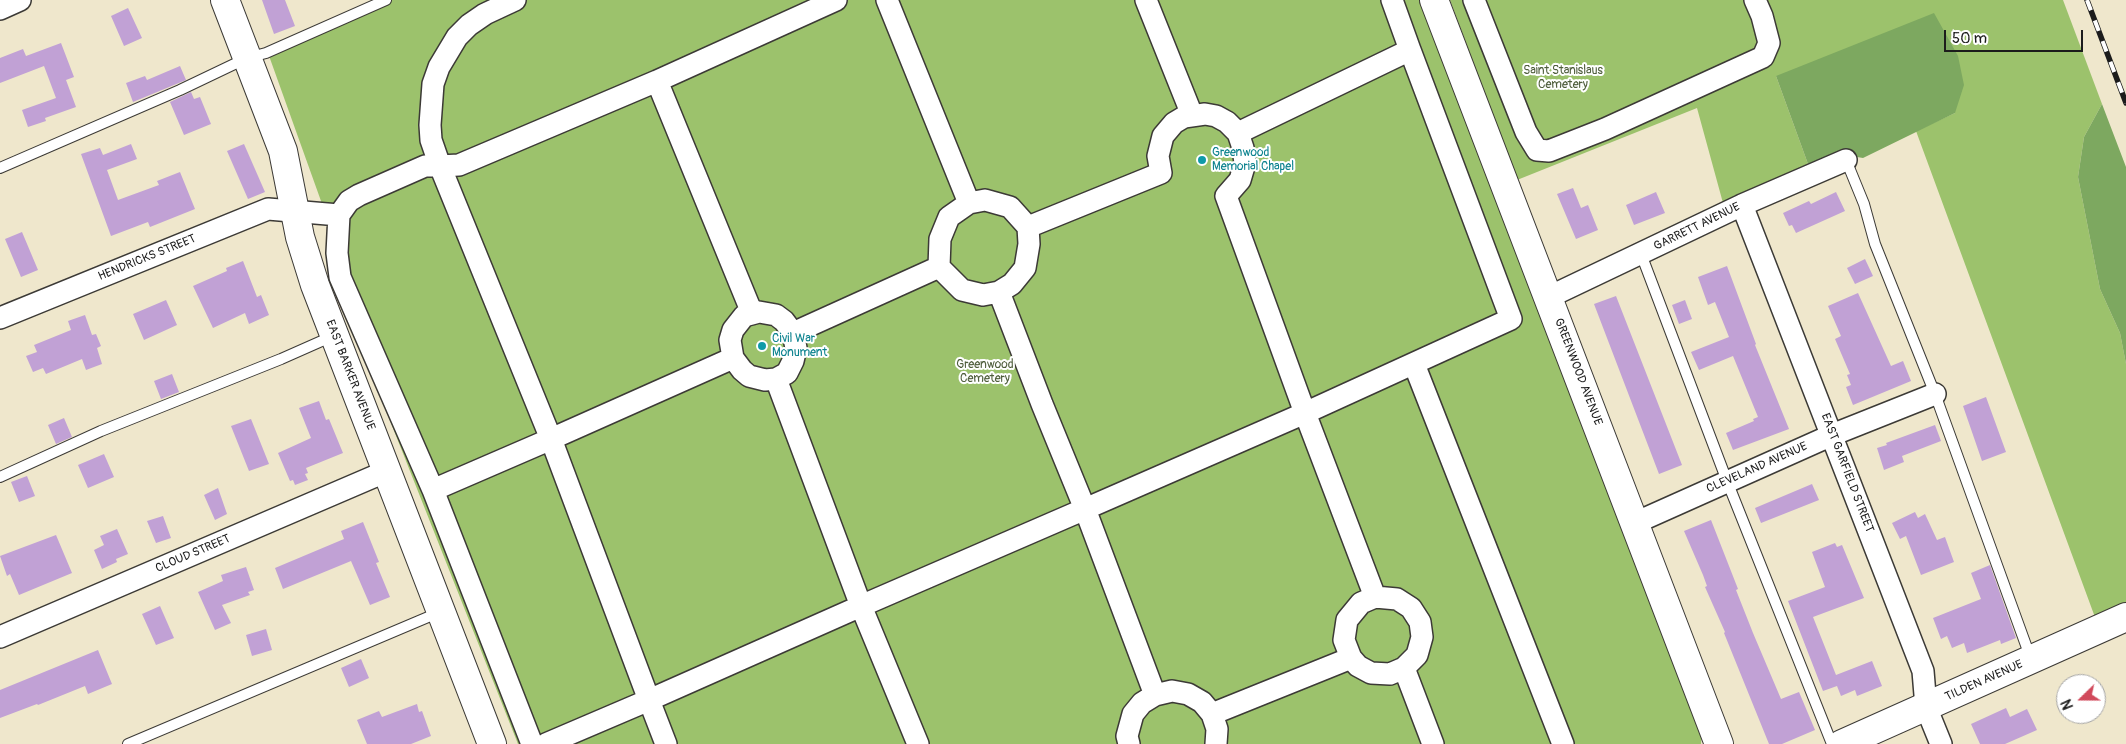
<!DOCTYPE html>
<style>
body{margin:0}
#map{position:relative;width:2126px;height:744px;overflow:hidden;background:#efe7cc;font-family:Pangolin,sans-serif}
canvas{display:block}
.north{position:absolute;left:2056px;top:674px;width:50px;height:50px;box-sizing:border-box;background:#fff;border:1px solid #a4a4a4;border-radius:50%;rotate:248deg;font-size:14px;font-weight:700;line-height:20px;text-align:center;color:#1c1c1c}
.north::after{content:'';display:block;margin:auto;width:18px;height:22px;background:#d1495b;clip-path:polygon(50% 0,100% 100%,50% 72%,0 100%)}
.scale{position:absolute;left:1944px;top:30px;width:139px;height:22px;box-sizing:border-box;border:2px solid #1c1c1c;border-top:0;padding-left:6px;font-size:15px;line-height:18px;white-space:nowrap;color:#1c1c1c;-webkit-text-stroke:4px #fff;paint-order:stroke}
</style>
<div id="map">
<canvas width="2126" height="744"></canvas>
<div class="north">N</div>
<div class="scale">50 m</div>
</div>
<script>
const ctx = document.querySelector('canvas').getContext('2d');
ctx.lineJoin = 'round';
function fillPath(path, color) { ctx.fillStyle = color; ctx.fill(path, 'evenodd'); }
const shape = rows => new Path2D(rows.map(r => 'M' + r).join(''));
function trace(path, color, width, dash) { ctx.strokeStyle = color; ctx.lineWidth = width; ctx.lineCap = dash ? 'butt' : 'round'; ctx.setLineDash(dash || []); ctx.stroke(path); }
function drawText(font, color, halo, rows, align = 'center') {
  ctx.font = font + ' Pangolin,sans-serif'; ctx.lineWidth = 4; ctx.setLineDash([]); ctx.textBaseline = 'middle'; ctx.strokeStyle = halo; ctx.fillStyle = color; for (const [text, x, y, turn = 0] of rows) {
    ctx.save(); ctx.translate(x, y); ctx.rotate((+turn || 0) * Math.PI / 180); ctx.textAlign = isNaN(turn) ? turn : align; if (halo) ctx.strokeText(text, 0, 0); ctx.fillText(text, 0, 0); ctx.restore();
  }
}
const green = shape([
 [383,0,1419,0,1702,730,1701,744,518,744,332,274,326,215,268,53],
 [1450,0,2063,0,2102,104,2084,137,2078,177,2100,289,2120,333,2126,364,2126,606,2096,620,1916,131,1955,113,1776,76,1808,164,1723,203,1697,108,1517,180]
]);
const forest = shape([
 [1934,13,1958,56,1964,85,1955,113,1863,158,1845,155,1808,164,1776,76],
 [2102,104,2126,167,2126,364,2120,333,2100,289,2078,177,2084,137]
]);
const building = shape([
 [262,0,285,0,295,26,274,34],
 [128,8,142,38,124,46,111,16],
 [61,43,74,77,66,80,76,107,45,118,46,121,28,127,22,110,56,98,44,66,0,83,0,58,23,49,26,56],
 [180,66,186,80,133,102,126,83,145,76,147,80],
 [191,92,194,99,200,97,211,124,184,135,170,102],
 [131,144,137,159,107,170,118,200,159,185,157,181,180,172,195,209,150,227,148,222,111,236,81,154,100,148,103,155],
 [244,144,265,192,248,199,227,151],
 [1573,188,1581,208,1588,205,1598,230,1576,239,1557,194],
 [1656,192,1665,213,1634,225,1626,205],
 [1836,192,1845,211,1796,233,1792,225,1789,226,1783,213,1809,201,1811,204],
 [22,232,38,270,21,277,5,239],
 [1865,259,1873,276,1855,284,1847,268],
 [243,261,257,297,261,295,269,315,249,324,245,313,213,328,193,286,227,271,226,268],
 [1727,266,1756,344,1755,345,1789,429,1733,450,1726,433,1754,421,1753,419,1758,417,1733,356,1699,370,1691,352,1729,337,1715,302,1708,305,1698,277],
 [1858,293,1891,366,1903,361,1911,381,1853,405,1846,387,1851,385,1847,375,1850,374,1835,339,1841,336,1828,306],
 [1616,296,1682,465,1659,474,1594,304],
 [166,300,177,325,144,340,133,314],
 [1685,300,1692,319,1679,324,1672,305],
 [85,315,92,335,96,334,101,346,97,348,102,364,86,370,82,359,46,374,43,368,33,372,26,356,37,352,34,345,71,330,68,321],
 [172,374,179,392,161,399,154,381],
 [1986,397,2006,452,1982,461,1963,406],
 [319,401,326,420,329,419,343,453,306,468,308,473,305,474,308,480,295,485,293,480,290,481,278,453,311,438,299,408],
 [64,418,72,437,56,444,48,425],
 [251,419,269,464,249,471,231,426],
 [1935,425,1941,441,1902,456,1904,462,1884,470,1877,448,1887,445,1886,443],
 [104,454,114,477,88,488,78,465],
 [27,476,35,496,19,502,11,482],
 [1812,484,1819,500,1761,523,1755,508],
 [218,488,227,514,215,520,204,495],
 [1915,512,1918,518,1925,514,1937,540,1945,537,1954,562,1921,575,1906,536,1900,539,1892,523],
 [163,516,171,538,156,543,147,521],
 [1711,520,1738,589,1736,590,1753,633,1781,699,1799,692,1815,730,1782,744,1769,744,1724,633,1725,632,1705,587,1707,586,1703,575,1684,531],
 [363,522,379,562,376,563,390,597,370,605,351,561,283,589,275,568,344,539,341,531],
 [117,529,128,554,116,559,117,562,102,569,94,550,104,545,100,536],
 [56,535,72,573,19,595,10,574,7,576,0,556],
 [1835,543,1837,547,1842,545,1864,598,1813,617,1836,675,1872,661,1882,686,1857,696,1855,690,1841,696,1837,686,1823,691,1788,601,1825,587,1812,552],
 [1990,565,2016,638,2001,644,2000,640,1967,653,1964,643,1952,648,1947,636,1941,639,1933,618,1981,599,1971,573],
 [246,567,254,590,248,592,250,595,222,605,231,623,215,630,198,592,223,581,221,575],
 [160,606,174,638,156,645,142,614],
 [266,629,272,650,252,656,246,635],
 [98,650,112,684,88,694,85,686,38,705,37,704,0,718,0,690],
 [361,659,369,678,349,687,341,668],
 [417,704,419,712,422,711,431,736,411,744,367,744,357,720,379,711,382,717],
 [2006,708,2010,717,2027,709,2037,730,2005,744,1980,744,1971,724]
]);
const lane = shape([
 [1846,160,1864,204,1875,244,1935,394,2031,659],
 [0,168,180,90,247,58,266,53,386,0],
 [1641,254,1727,481,1832,744],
 [0,477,101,431,281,359,333,336],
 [128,744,440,612]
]);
const street = shape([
 [887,0,969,203],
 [1146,0,1192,115],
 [1392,0,1410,50],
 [1474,0,1526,132,1537,150,1549,151,1605,129,1763,57,1769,43,1762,16,1755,0],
 [0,9,20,0],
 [1410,50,1511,319,1305,413,1226,196,1240,180,1245,163,1243,148,1238,133,1410,50],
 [657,81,836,0],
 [1742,205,1923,671,1926,707,1941,744],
 [1028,227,1029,244,1025,268,1012,284,999,292,983,295,962,290,939,267,940,239,949,217,969,203,985,200,1010,207,1028,227,1161,173,1158,156,1163,136,1174,123,1184,117,1205,114,1216,116,1227,122,1238,133],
 [939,267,793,333,796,348,793,361,787,373,776,379,861,606,1085,509,1155,695,1142,703,1133,714,1127,736,1129,744],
 [999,292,1042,404,1085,509,1305,413,1375,597,1361,603,1347,620,1344,640,1351,658],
 [1549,297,1742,205,1846,160],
 [752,313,657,81,459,165,440,166,551,439,733,358,742,370,749,376,765,380,776,379],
 [0,318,268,209,339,215],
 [733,358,730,340,733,330,744,316,759,312,776,315,784,321,793,333],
 [1414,364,1563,744],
 [433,490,340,277,337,253,339,215,349,201,359,195,425,166,440,166,431,140,430,125,433,84,439,67,457,37,469,25,485,14,515,0],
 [1635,523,1832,435,1935,394],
 [1375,597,1397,599,1411,608,1420,622,1422,637,1417,655,1404,668,1433,744],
 [0,637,387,471],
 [1155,695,1172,691,1188,694,1202,702,1212,714],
 [532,744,433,490,551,439,649,700,546,744],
 [666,744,649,700,861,606,918,744],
 [1216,744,1217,729,1212,714,1351,658,1358,666,1371,673,1390,674,1404,668]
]);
const secondary = shape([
 [225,0,283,151,300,237,315,285,492,744],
 [1434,0,1719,744],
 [1842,744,2126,617]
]);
const rail = shape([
 [2087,0,2126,103]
]);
const markers = [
 [1202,160,5,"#0f9aa8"],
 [762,346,5,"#0f9aa8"]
];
const parkNames = [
 ["Saint Stanislaus",1563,71],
 ["Cemetery",1563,85],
 ["Greenwood",985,365],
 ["Cemetery",985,379]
];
const cultureNames = [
 ["Greenwood",1212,153],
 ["Memorial Chapel",1212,167],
 ["Civil War",772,339],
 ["Monument",772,353]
];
const streetNames = [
 ["GARRETT AVENUE",1697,227,-26],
 ["HENDRICKS STREET",147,258,-22],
 ["GREENWOOD AVENUE",1578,372,69],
 ["EAST BARKER AVENUE",350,375,69],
 ["CLEVELAND AVENUE",1757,468,-24],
 ["EAST GARFIELD STREET",1847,473,69],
 ["CLOUD STREET",193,554,-23],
 ["TILDEN AVENUE",1984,681,-24]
];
fillPath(green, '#9cc26c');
fillPath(forest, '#7da860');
fillPath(building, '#c1a1d5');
trace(lane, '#3c3a36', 12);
trace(street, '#3c3a36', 24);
trace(secondary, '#3c3a36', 30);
trace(lane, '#fff', 10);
trace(street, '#fff', 21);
trace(secondary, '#fff', 28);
trace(rail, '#1c1c1c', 5.5);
trace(rail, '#fff', 4, [11]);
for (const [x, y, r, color] of markers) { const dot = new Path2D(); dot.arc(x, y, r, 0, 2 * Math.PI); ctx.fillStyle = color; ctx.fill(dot); trace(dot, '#fff', 2); }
drawText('12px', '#4f5e3c', '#fff', parkNames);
drawText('12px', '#0d838f', '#fff', cultureNames, 'left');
drawText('12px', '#1c1c1c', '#fff', streetNames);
</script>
